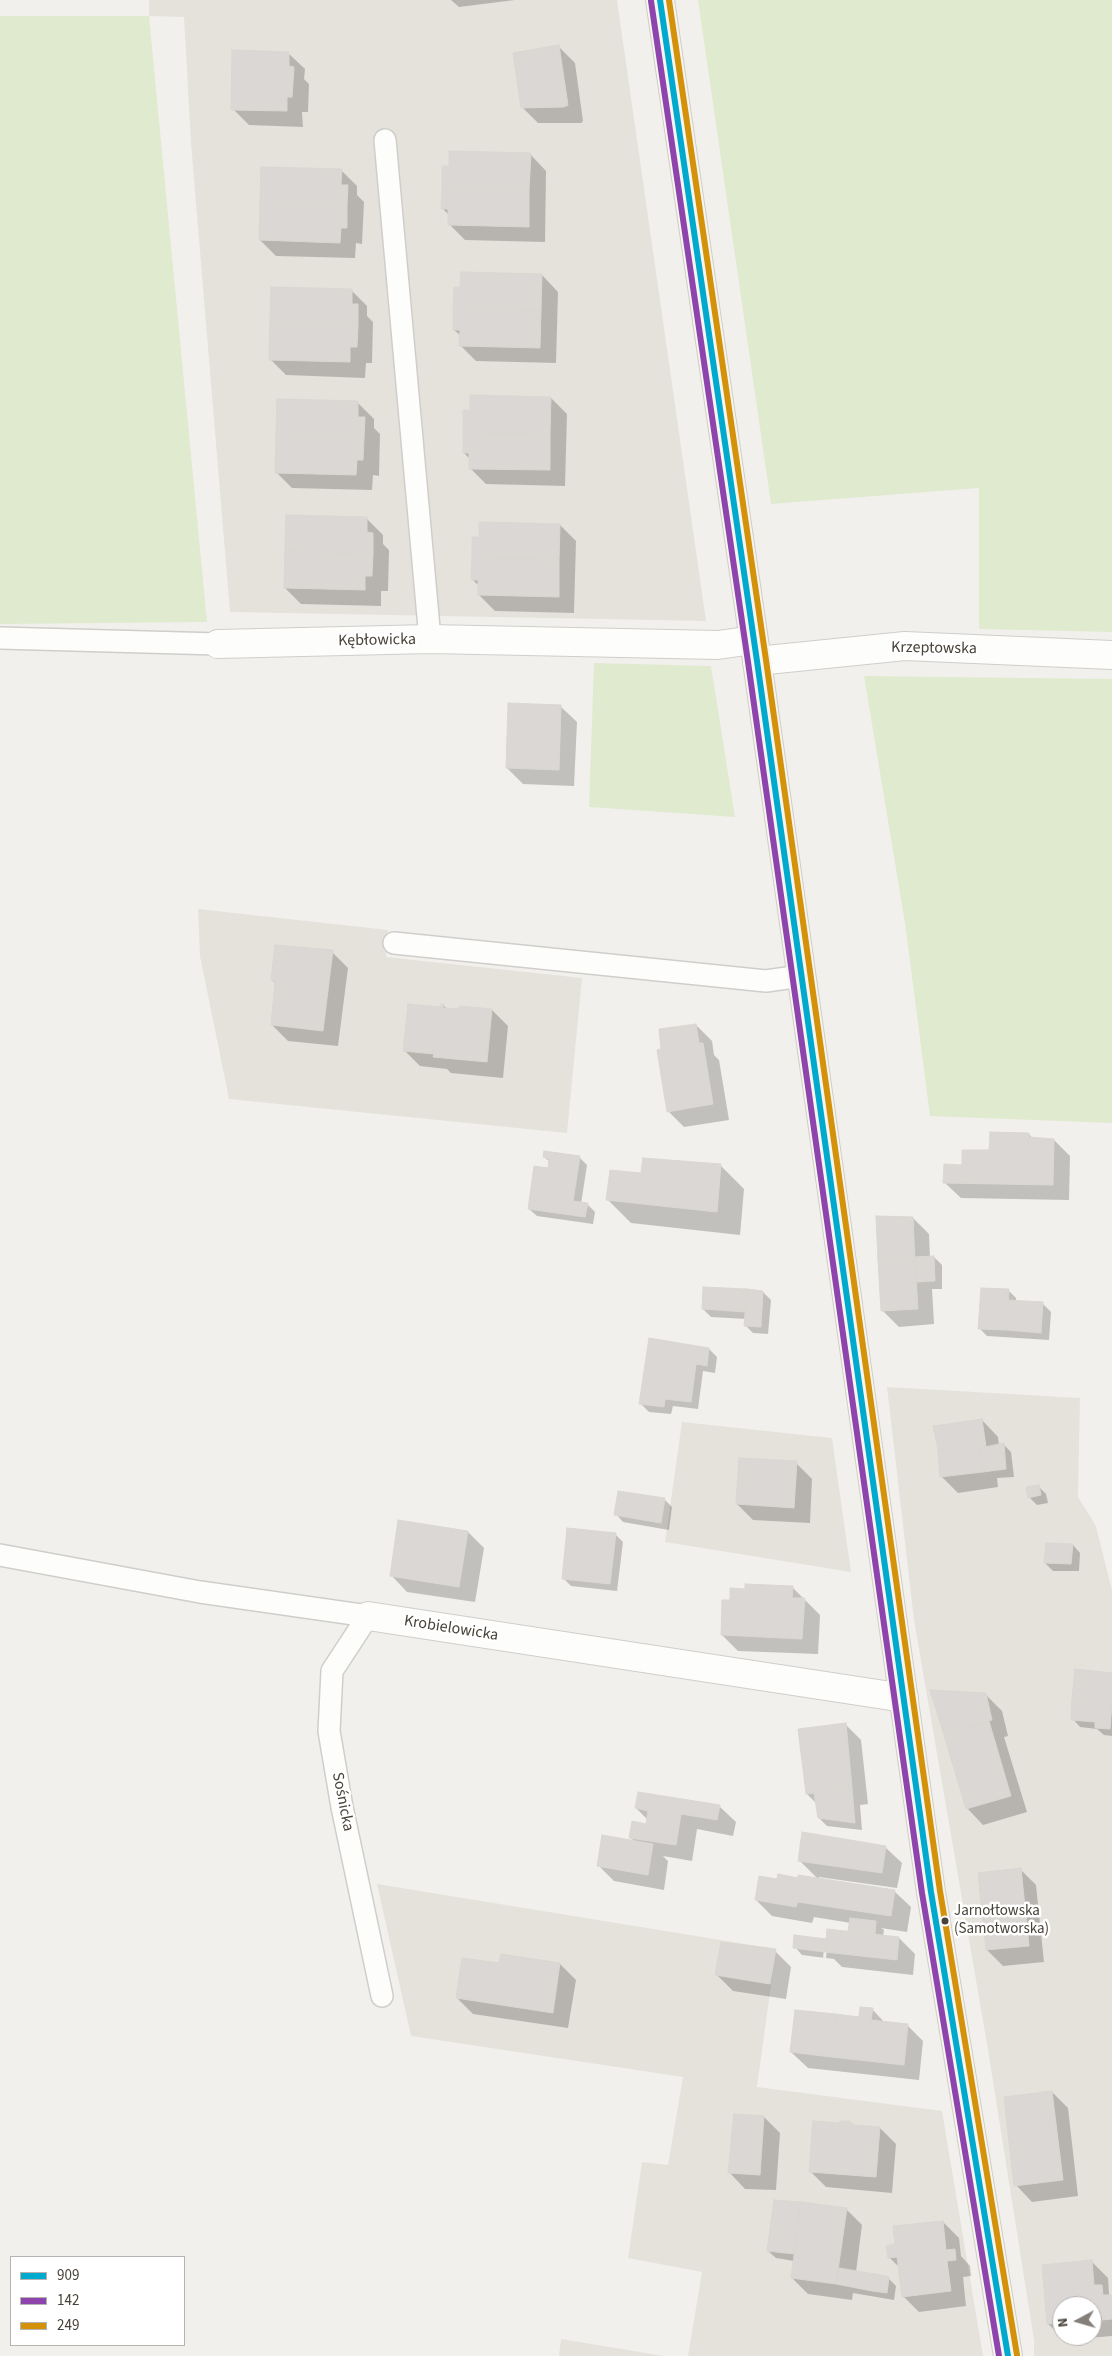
<!DOCTYPE html>
<meta charset="utf-8">
<style>
body{margin:0}
#map{position:relative;width:1112px;height:2356px;overflow:hidden;background:#f2f0ed;font-family:"Source Sans 3",sans-serif}
canvas{display:block}
.legend{position:absolute;left:10px;top:2256px;width:175px;height:90px;box-sizing:border-box;background:#fff;border:1px solid #b6b3b0;margin:0;padding:6px 9px;list-style:none;font-size:15px;color:#484239}
.legend li{display:flex;align-items:center;gap:10px;height:25px}
.legend b{width:25px;border:1px solid #b6b3b0}
.north{position:absolute;left:1052px;top:2296px;width:50px;height:50px;box-sizing:border-box;background:#fff;border:1px solid #b6b3b0;border-radius:50%;rotate:264deg;font-size:14px;font-weight:700;line-height:20px;text-align:center;color:#484239}
.north::after{content:'';display:block;margin:auto;width:18px;height:22px;background:#847f78;clip-path:polygon(50% 0,100% 100%,50% 72%,0 100%)}
</style>
<div id="map">
<canvas width="1112" height="2356"></canvas>
<ul class="legend">
<li><b style="height:6px;background:#00a9ce"></b>909</li>
<li><b style="height:6px;background:#8e44ad"></b>142</li>
<li><b style="height:6px;background:#d4920b"></b>249</li>
</ul>
<div class="north">N</div>
</div>
<script>
const ctx = document.querySelector('canvas').getContext('2d');
ctx.lineJoin = 'round';
function fillPath(path, color) { ctx.fillStyle = color; ctx.fill(path, 'evenodd'); }
const shape = rows => new Path2D(rows.map(r => 'M' + r).join(''));
function trace(path, color, width, dash) { ctx.strokeStyle = color; ctx.lineWidth = width; ctx.lineCap = dash ? 'butt' : 'round'; ctx.setLineDash(dash || []); ctx.stroke(path); }
function drawText(font, color, halo, rows, align = 'center') {
  ctx.font = font + ' "Source Sans 3",sans-serif'; ctx.lineWidth = 5; ctx.setLineDash([]); ctx.textBaseline = 'middle'; ctx.strokeStyle = halo; ctx.fillStyle = color; for (const [text, x, y, turn = 0] of rows) {
    ctx.save(); ctx.translate(x, y); ctx.rotate((+turn || 0) * Math.PI / 180); ctx.textAlign = isNaN(turn) ? turn : align; if (halo) ctx.strokeText(text, 0, 0); ctx.fillText(text, 0, 0); ctx.restore();
  }
}
const residential = shape([
 [149,0,617,0,706,621,230,612,191,143,184,17,149,16],
 [198,909,388,930,386,957,582,978,567,1133,229,1099,200,956],
 [887,1387,1080,1398,1078,1497,1096,1526,1112,1590,1112,2356,1034,2356,1034,2340,988,2050,914,1620],
 [1062,2306,1092,2306,1092,2336,1062,2336],
 [682,1422,832,1438,851,1572,665,1542],
 [377,1884,776,1949,757,2087,942,2111,983,2356,688,2356,702,2272,628,2258,642,2162,668,2165,683,2077,411,2036],
 [561,2339,664,2356,559,2356]
]);
const green = shape([
 [698,0,1112,0,1112,632,979,629,979,488,771,504],
 [0,16,149,16,207,622,0,624],
 [594,663,711,666,735,817,589,807],
 [864,676,1112,679,1112,1123,930,1116,905,923]
]);
const shadow = shape([
 [451,0,515,0,459,7],
 [559,47,575,63,583,121,581,123,538,123,522,107],
 [288,53,305,69,304,79,309,84,308,112,302,112,303,127,249,125,233,109],
 [530,154,546,171,545,242,465,240,449,224,449,215,443,209],
 [341,170,357,186,357,195,364,202,362,244,356,243,355,258,276,256,260,240],
 [542,275,558,292,556,363,476,361,460,345,461,336,454,330],
 [351,290,367,306,367,316,373,322,372,363,366,363,365,378,286,375,270,359],
 [551,398,567,414,565,486,486,484,470,468,470,459,464,453],
 [358,403,374,419,374,428,380,434,379,476,373,475,372,490,292,488,276,472],
 [367,519,383,535,383,544,389,550,388,591,381,591,381,606,301,604,285,588],
 [560,525,576,541,574,613,495,611,479,595,479,586,473,580],
 [560,706,577,722,574,786,523,784,507,768],
 [332,952,348,968,338,1046,288,1041,272,1025,276,984,272,980],
 [443,1005,447,1009,492,1010,508,1026,503,1078,451,1073,447,1069,420,1066,404,1050],
 [696,1025,712,1041,714,1055,719,1060,729,1120,684,1127,668,1111],
 [1029,1134,1033,1139,1054,1140,1070,1156,1069,1200,961,1198,944,1182,963,1166],
 [544,1157,579,1157,587,1165,581,1204,587,1204,595,1212,593,1224,537,1216,529,1209,549,1169,550,1162],
 [721,1166,744,1189,740,1235,631,1223,608,1200,642,1174],
 [913,1218,929,1234,930,1258,934,1257,942,1265,942,1289,932,1289,934,1324,899,1327,883,1311],
 [704,1288,763,1292,771,1300,768,1334,753,1333,745,1325,746,1319,711,1317,703,1309],
 [1008,1290,1016,1298,1016,1302,1043,1304,1051,1312,1049,1340,987,1336,979,1328],
 [709,1349,717,1357,715,1373,703,1371,698,1409,673,1406,671,1414,649,1412,641,1404],
 [982,1420,998,1437,999,1445,1003,1444,1011,1452,1014,1477,997,1478,998,1487,958,1493,942,1477],
 [796,1463,812,1479,810,1523,753,1520,737,1504],
 [1038,1486,1046,1494,1048,1503,1037,1505,1029,1497],
 [665,1500,672,1507,669,1530,623,1522,616,1514],
 [468,1532,484,1548,475,1602,407,1592,391,1575],
 [615,1534,623,1542,617,1591,571,1586,563,1578],
 [1073,1545,1080,1553,1079,1571,1053,1571,1045,1563],
 [792,1587,820,1615,818,1654,738,1651,722,1635,731,1602],
 [1112,1674,1112,1736,1104,1735,1097,1729,1080,1727,1073,1719],
 [931,1691,985,1694,1002,1711,1008,1736,1004,1737,1027,1812,983,1825,967,1808],
 [845,1724,861,1740,868,1804,860,1805,862,1830,827,1826,819,1818,817,1804,807,1794],
 [719,1806,736,1822,733,1836,697,1829,692,1861,663,1856,668,1861,664,1890,614,1881,598,1865,635,1842,630,1837,647,1825,648,1820,636,1808],
 [885,1847,902,1863,897,1888,819,1877,819,1879,894,1891,911,1907,907,1932,881,1928,884,1930,883,1936,899,1938,915,1954,913,1975,842,1967,834,1959,802,1955,795,1947,825,1940,823,1958,826,1958,829,1930,850,1932,851,1923,814,1917,812,1923,772,1916,756,1900,778,1880,818,1879,799,1860],
 [1020,1869,1036,1885,1044,1962,1003,1966,987,1950],
 [775,1951,791,1967,786,1999,733,1991,717,1975],
 [560,1964,576,1980,568,2028,473,2014,457,1998,500,1965],
 [872,2009,885,2023,907,2025,923,2041,919,2080,808,2068,791,2052,860,2018],
 [1052,2092,1068,2108,1078,2196,1032,2202,1016,2185],
 [764,2117,780,2133,776,2190,745,2189,729,2172],
 [854,2126,880,2128,896,2144,892,2193,826,2187,810,2171],
 [801,2203,846,2209,862,2225,856,2272,888,2278,896,2286,894,2300,853,2293,852,2300,808,2294,792,2278,794,2261,776,2258,768,2251],
 [943,2222,959,2238,961,2256,970,2266,971,2276,963,2277,966,2306,919,2312,903,2296,899,2267,889,2257,896,2246],
 [1092,2262,1108,2278,1109,2294,1112,2297,1112,2336,1065,2340,1048,2324,1044,2266],
 [1062,2306,1092,2306,1092,2336,1062,2336]
]);
const building = shape([
 [559,45,568,105,564,107,521,108,513,53,559,45],
 [232,50,289,52,289,66,294,67,292,97,287,97,287,111,231,110,232,50],
 [449,151,531,153,529,190,442,188,442,166,449,166,449,151],
 [261,167,342,169,341,185,348,185,347,206,260,204,261,167],
 [442,188,529,190,529,227,448,225,448,209,441,209,442,188],
 [260,204,347,206,347,228,341,228,340,243,259,240,260,204],
 [461,272,542,274,541,311,453,309,454,287,460,287,461,272],
 [271,287,352,289,352,304,358,304,358,326,270,323,271,287],
 [453,309,541,311,540,348,459,346,460,330,453,330,453,309],
 [270,323,358,326,357,347,350,347,350,362,269,360,270,323],
 [470,395,551,397,550,434,463,432,463,410,470,410,470,395],
 [277,399,358,401,358,417,365,417,364,438,276,436,277,399],
 [463,432,550,434,550,470,469,469,469,453,463,453,463,432],
 [276,436,364,438,363,460,357,460,356,475,275,473,276,436],
 [286,515,367,517,367,532,373,533,373,554,285,551,286,515],
 [479,522,560,524,559,560,472,558,472,537,479,537,479,522],
 [285,551,373,554,372,576,365,576,365,590,284,588,285,551],
 [472,558,559,560,559,597,478,595,478,580,471,580,472,558],
 [508,703,561,705,559,770,506,768,508,703],
 [275,945,333,950,323,1031,271,1025,275,981,271,980,275,945],
 [408,1004,441,1007,441,1004,444,1004,443,1008,459,1009,459,1006,492,1009,487,1062,433,1057,434,1054,403,1051,408,1004],
 [696,1024,699,1043,703,1043,713,1104,667,1112,657,1050,661,1049,659,1029,696,1024],
 [990,1132,1029,1133,1029,1137,1054,1139,1053,1185,943,1183,944,1164,962,1165,962,1150,989,1150,990,1132],
 [544,1151,580,1156,573,1201,588,1203,585,1217,528,1209,534,1166,548,1168,549,1159,543,1157,544,1151],
 [643,1158,721,1164,717,1212,606,1200,610,1170,641,1173,643,1158],
 [876,1216,913,1217,915,1262,878,1261,876,1216],
 [934,1256,935,1281,917,1282,915,1257,934,1256],
 [878,1261,915,1262,918,1309,881,1311,878,1261],
 [703,1287,747,1289,745,1312,702,1309,703,1287],
 [981,1288,1009,1289,1006,1330,978,1329,981,1288],
 [747,1289,763,1291,761,1327,744,1326,747,1289],
 [1008,1300,1043,1302,1041,1333,1006,1330,1008,1300],
 [649,1338,709,1348,707,1366,696,1364,691,1402,665,1399,664,1407,639,1404,649,1338],
 [982,1419,986,1447,980,1448,983,1472,940,1477,938,1450,945,1449,942,1425,982,1419],
 [942,1425,945,1449,938,1450,933,1426,942,1425],
 [1004,1443,1006,1469,983,1472,980,1448,1004,1443],
 [739,1458,797,1461,794,1508,736,1504,739,1458],
 [1039,1485,1041,1495,1028,1498,1026,1487,1039,1485],
 [618,1491,665,1498,661,1523,614,1515,618,1491],
 [398,1520,468,1531,459,1587,390,1576,398,1520],
 [567,1528,616,1533,610,1584,562,1579,567,1528],
 [1046,1543,1073,1544,1071,1564,1044,1563,1046,1543],
 [745,1584,793,1586,792,1598,805,1598,802,1639,721,1635,722,1600,730,1600,730,1588,745,1589,745,1584],
 [1075,1669,1112,1673,1112,1704,1072,1700,1075,1669],
 [930,1690,986,1693,992,1720,944,1735,930,1690],
 [1072,1700,1112,1704,1110,1729,1095,1728,1095,1722,1071,1720,1072,1700],
 [989,1721,1011,1796,966,1809,944,1735,989,1721],
 [846,1723,852,1788,806,1794,798,1729,846,1723],
 [852,1788,855,1823,818,1818,814,1793,852,1788],
 [638,1792,720,1805,717,1820,681,1814,676,1845,629,1838,632,1821,646,1824,648,1811,635,1808,638,1792],
 [802,1832,886,1846,882,1873,798,1861,802,1832],
 [602,1835,653,1844,648,1875,597,1866,602,1835],
 [1021,1868,1029,1946,986,1950,978,1873,1021,1868],
 [778,1874,798,1878,798,1875,895,1890,891,1916,798,1902,796,1907,755,1900,759,1876,777,1879,778,1874],
 [850,1918,876,1921,875,1934,848,1931,850,1918],
 [827,1929,899,1937,897,1960,825,1952,827,1929],
 [794,1935,826,1939,825,1952,793,1948,794,1935],
 [721,1942,776,1949,770,1984,715,1975,721,1942],
 [501,1954,560,1963,553,2013,456,1998,462,1958,499,1963,501,1954],
 [860,2007,873,2008,871,2020,908,2024,904,2065,831,2057,836,2014,859,2017,860,2007],
 [795,2010,836,2014,831,2057,790,2052,795,2010],
 [1052,2091,1063,2180,1014,2186,1004,2097,1052,2091],
 [734,2114,764,2116,760,2175,728,2173,734,2114],
 [813,2121,837,2123,840,2127,849,2127,854,2125,880,2127,876,2177,809,2172,813,2121],
 [842,2121,849,2121,854,2125,849,2127,840,2127,837,2123,842,2121],
 [774,2200,801,2202,794,2254,767,2251,774,2200],
 [801,2202,847,2208,836,2284,791,2278,801,2202],
 [943,2221,946,2250,955,2249,956,2260,947,2261,951,2291,902,2297,897,2257,888,2258,886,2246,895,2244,893,2226,943,2221],
 [1092,2260,1094,2285,1102,2285,1103,2295,1112,2295,1112,2319,1092,2321,1092,2306,1062,2306,1062,2323,1047,2324,1042,2265,1092,2260],
 [839,2268,875,2274,872,2291,836,2284,839,2268],
 [875,2274,889,2277,887,2293,872,2291,875,2274]
]);
const lane = shape([
 [385,140,430,639],
 [0,638,218,644],
 [394,943,766,981,801,976],
 [0,1555,200,1592,368,1616,332,1671,329,1731,342,1807,382,1996]
]);
const street = shape([
 [218,644,430,639,718,645,753,640],
 [757,661,905,646,1112,655],
 [368,1616,904,1698]
]);
const secondary = shape([
 [660,0,757,661,931,1892,1008,2356]
]);
const bus1 = shape([
 [660,0,757,661,931,1892,1008,2356]
]);
const bus2 = shape([
 [651,1,748,662,922,1893,999,2356]
]);
const bus3 = shape([
 [669,0,766,660,940,1891,1017,2355]
]);
const markers = [
 [945,1921,4.5,"#484239"]
];
const busNames = [
 ["Jarnołtowska",954,1912],
 ["(Samotworska)",954,1930]
];
const streetNames = [
 ["Kębłowicka",377,641,-1],
 ["Krzeptowska",934,649,1],
 ["Krobielowicka",451,1629,9],
 ["Sośnicka",342,1802,79]
];
fillPath(residential, '#e5e2db');
fillPath(green, '#e0eacf');
fillPath(shadow, '#0003');
fillPath(building, '#dad7d4');
trace(building, '#dad7d3', 1);
trace(lane, '#d0cecb', 24);
trace(street, '#d0cecb', 30);
trace(secondary, '#d0cdc4', 30);
trace(lane, '#fdfdfc', 21);
trace(street, '#fdfdfc', 28);
trace(secondary, '#f6f5f0', 28);
trace(bus1, '#00a9ce', 6);
trace(bus2, '#8e44ad', 6);
trace(bus3, '#d4920b', 6);
for (const [x, y, r, color] of markers) { const dot = new Path2D(); dot.arc(x, y, r, 0, 2 * Math.PI); ctx.fillStyle = color; ctx.fill(dot); trace(dot, '#fff', 2); }
drawText('15px', '#484239', '#fff', busNames, 'left');
drawText('16px', '#484239', '#fff', streetNames);
</script>
